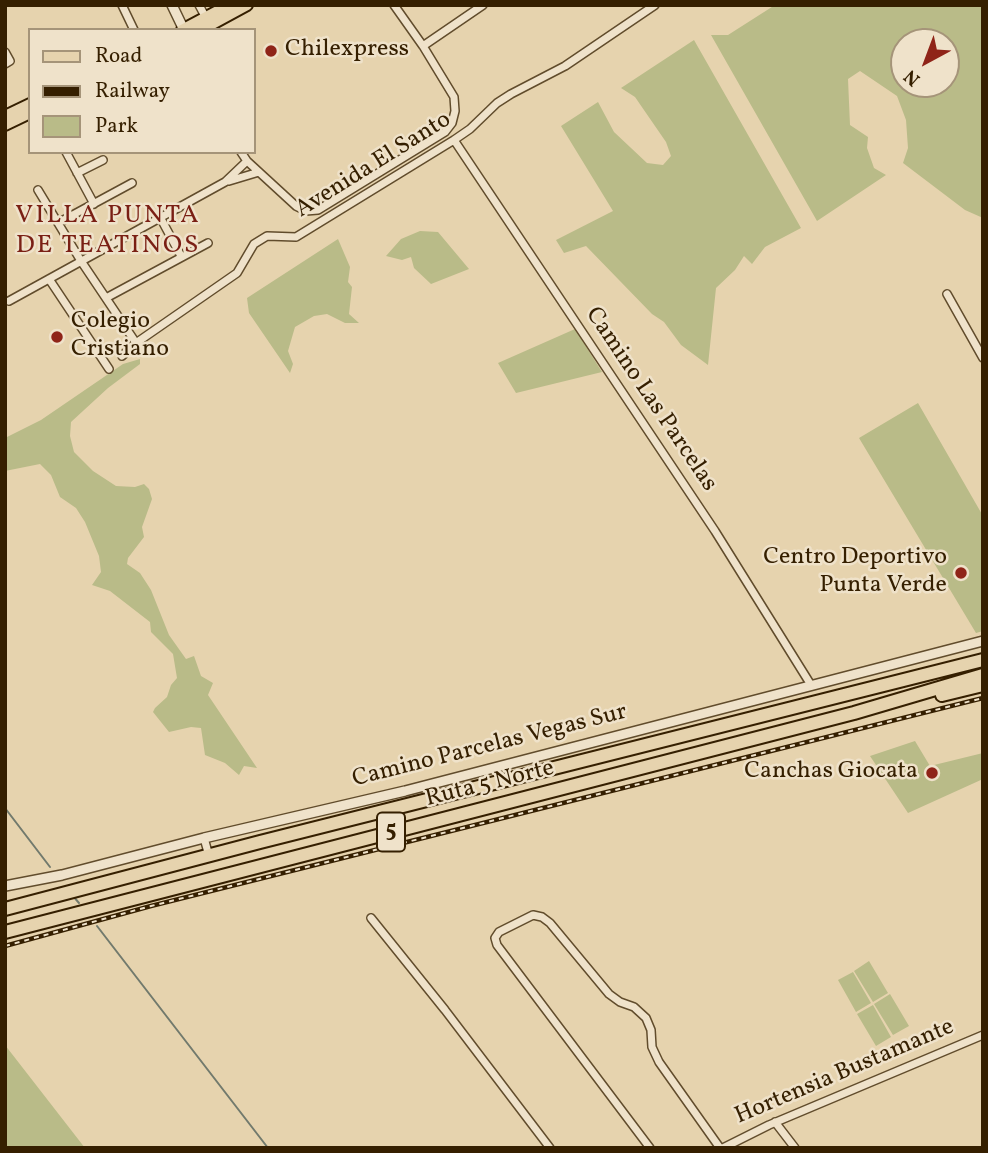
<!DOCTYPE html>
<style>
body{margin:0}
#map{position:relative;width:988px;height:1153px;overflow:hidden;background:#e6d3ae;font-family:Vollkorn,serif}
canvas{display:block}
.frame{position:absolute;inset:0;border:7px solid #351f00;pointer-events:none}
.legend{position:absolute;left:28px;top:28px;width:228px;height:126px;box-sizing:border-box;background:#efe2ca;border:2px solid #a59479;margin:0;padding:9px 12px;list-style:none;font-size:21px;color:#351f00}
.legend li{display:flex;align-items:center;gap:14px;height:35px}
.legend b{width:35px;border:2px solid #a59479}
.north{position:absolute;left:890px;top:28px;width:70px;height:70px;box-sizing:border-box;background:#efe2ca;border:2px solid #a59479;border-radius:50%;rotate:221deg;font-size:19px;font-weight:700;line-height:28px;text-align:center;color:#351f00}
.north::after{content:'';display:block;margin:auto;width:24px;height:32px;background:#8f2418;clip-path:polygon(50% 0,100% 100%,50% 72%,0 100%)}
</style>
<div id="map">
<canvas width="988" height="1153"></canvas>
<div class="frame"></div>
<ul class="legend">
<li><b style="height:9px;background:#e6d3ae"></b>Road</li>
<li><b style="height:9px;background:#351f00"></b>Railway</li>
<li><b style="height:19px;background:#b9bb88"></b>Park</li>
</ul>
<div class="north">N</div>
</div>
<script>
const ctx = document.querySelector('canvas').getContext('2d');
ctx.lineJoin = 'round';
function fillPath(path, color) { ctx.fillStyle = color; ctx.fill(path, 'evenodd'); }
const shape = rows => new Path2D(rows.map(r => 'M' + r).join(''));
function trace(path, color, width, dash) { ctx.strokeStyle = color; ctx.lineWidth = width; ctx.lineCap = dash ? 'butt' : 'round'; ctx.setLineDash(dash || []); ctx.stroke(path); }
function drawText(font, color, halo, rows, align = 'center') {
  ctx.font = font + ' Vollkorn,serif'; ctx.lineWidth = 5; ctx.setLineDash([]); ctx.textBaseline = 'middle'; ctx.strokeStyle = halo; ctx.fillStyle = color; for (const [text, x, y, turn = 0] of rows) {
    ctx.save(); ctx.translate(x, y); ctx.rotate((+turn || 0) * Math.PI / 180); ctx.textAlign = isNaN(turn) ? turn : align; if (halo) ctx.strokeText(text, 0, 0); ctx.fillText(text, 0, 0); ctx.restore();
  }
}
const green = shape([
 [775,5,983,5,983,218,965,210,903,163,908,148,906,120,897,96,860,71,848,79,850,125,868,137,867,148,874,168,886,175,817,221,711,35,728,35],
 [904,42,946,42,946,84,904,84],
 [694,40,801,228,765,247,752,264,744,256,735,270,716,288,708,365,681,345,664,322,652,314,586,246,564,253,556,240,613,211,561,126,598,102,614,132,647,163,663,165,671,156,666,142,635,97,621,88],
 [420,231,438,232,469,269,431,284,414,268,411,257,402,260,386,256,401,239],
 [338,239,350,267,348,282,352,287,349,314,359,323,345,323,327,314,314,316,295,327,288,351,293,364,290,373,249,313,247,298],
 [575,329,602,372,516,393,498,363],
 [140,359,140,364,108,388,71,422,70,436,74,452,93,471,116,486,135,487,144,484,149,489,152,499,142,527,144,537,128,558,127,564,140,573,151,590,169,635,186,659,194,656,201,676,213,683,208,695,257,768,244,766,239,775,225,763,205,755,201,728,191,727,169,732,153,712,155,708,167,697,171,685,177,678,173,654,151,632,150,622,110,591,92,585,101,572,99,556,85,522,76,508,60,497,51,475,40,464,5,471,5,438,41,420,123,364],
 [918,403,983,516,983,631,976,633,859,438],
 [915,741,930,766,983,753,983,779,908,813,870,756],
 [869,961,888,993,873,1002,854,971],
 [853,972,871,1003,856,1012,838,980],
 [890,994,909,1026,893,1035,874,1004],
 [873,1005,891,1037,876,1046,857,1014],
 [5,1045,85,1148,5,1148]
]);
const stream = shape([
 [5,808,50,867],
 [73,896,79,903],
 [97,926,268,1148]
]);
const minor = shape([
 [122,5,134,30],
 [199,5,206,18],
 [423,46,483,5],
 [5,52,10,61,5,64],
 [454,140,715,531,811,685],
 [66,152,94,204],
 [241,152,247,161,296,206,306,211,318,210,445,132,452,123,455,111,454,97,423,46,394,5],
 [77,173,103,160],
 [229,181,259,172],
 [38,190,81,261,136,343],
 [160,217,181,256],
 [58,223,132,183],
 [49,279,109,369],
 [947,294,983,358],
 [106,298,208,243],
 [9,301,225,182,247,161],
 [122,356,136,343,237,273,254,244,267,236,296,237,454,140,470,129,497,103,511,94,565,66,655,5],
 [204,838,209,856],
 [371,918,445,1010,550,1148],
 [775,1122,795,1148],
 [650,1148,497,945,495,938,499,932,533,915,542,917,550,923,609,994,620,1002,634,1007,646,1018,651,1030,652,1047,659,1062,720,1148],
 [723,1148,769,1125,983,1035]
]);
const tertiary = shape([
 [172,5,184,30],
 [5,886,62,875,204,838,405,791,983,641]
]);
const primary = shape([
 [182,30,229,5],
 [201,30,247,5],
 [5,116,30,104],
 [5,125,30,113]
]);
const trunk = shape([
 [942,695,983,685],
 [5,909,260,842,983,660],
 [5,932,854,713,983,675]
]);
const rail = shape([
 [5,946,151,906,983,698]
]);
const markers = [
 [271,51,7,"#8f2418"],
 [57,337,7,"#8f2418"],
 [961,573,7,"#8f2418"],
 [932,773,7,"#8f2418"]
];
const shields = [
 [391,832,28]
];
const shieldNames = [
 ["5",391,832]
];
const poiNames = [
 ["Chilexpress",285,51],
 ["Colegio",71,323],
 ["Cristiano",71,351],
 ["Centro Deportivo",947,559,"right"],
 ["Punta Verde",947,587,"right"],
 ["Canchas Giocata",918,773,"right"]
];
const streetNames = [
 ["Avenida El Santo",374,166,-32],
 ["Camino Las Parcelas",650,400,56],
 ["Camino Parcelas Vegas Sur",490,747,-14],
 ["Ruta 5 Norte",490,785,-14],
 ["Hortensia Bustamante",845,1073,-23]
];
const neighbourhoodNames = [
 ["VILLA PUNTA",108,217],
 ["DE TEATINOS",108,247]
];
fillPath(green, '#b9bb88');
trace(stream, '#727a6d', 2);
trace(minor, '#614c2c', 10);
trace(tertiary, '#614c2c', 12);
trace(primary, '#351f00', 14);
trace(trunk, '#351f00', 16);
trace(minor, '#efe2ca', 7);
trace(tertiary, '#efe2ca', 9);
trace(primary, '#e6d3ae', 10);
trace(trunk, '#e6d3ae', 12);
trace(rail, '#351f00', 4.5);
trace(rail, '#efe2ca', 2, [5]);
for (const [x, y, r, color] of markers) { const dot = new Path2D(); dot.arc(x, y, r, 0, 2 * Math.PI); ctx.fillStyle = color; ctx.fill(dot); trace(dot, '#efe2ca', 2.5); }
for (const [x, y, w] of shields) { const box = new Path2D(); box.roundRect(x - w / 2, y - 19.5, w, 39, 5); ctx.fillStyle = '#efe2ca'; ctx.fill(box); trace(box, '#351f00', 2); }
drawText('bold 23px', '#351f00', null, shieldNames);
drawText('24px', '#351f00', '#efe2ca', poiNames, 'left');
drawText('24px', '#351f00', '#efe2ca', streetNames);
ctx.letterSpacing = '2px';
drawText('26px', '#7a1f14', '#efe2ca', neighbourhoodNames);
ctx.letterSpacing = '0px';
</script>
